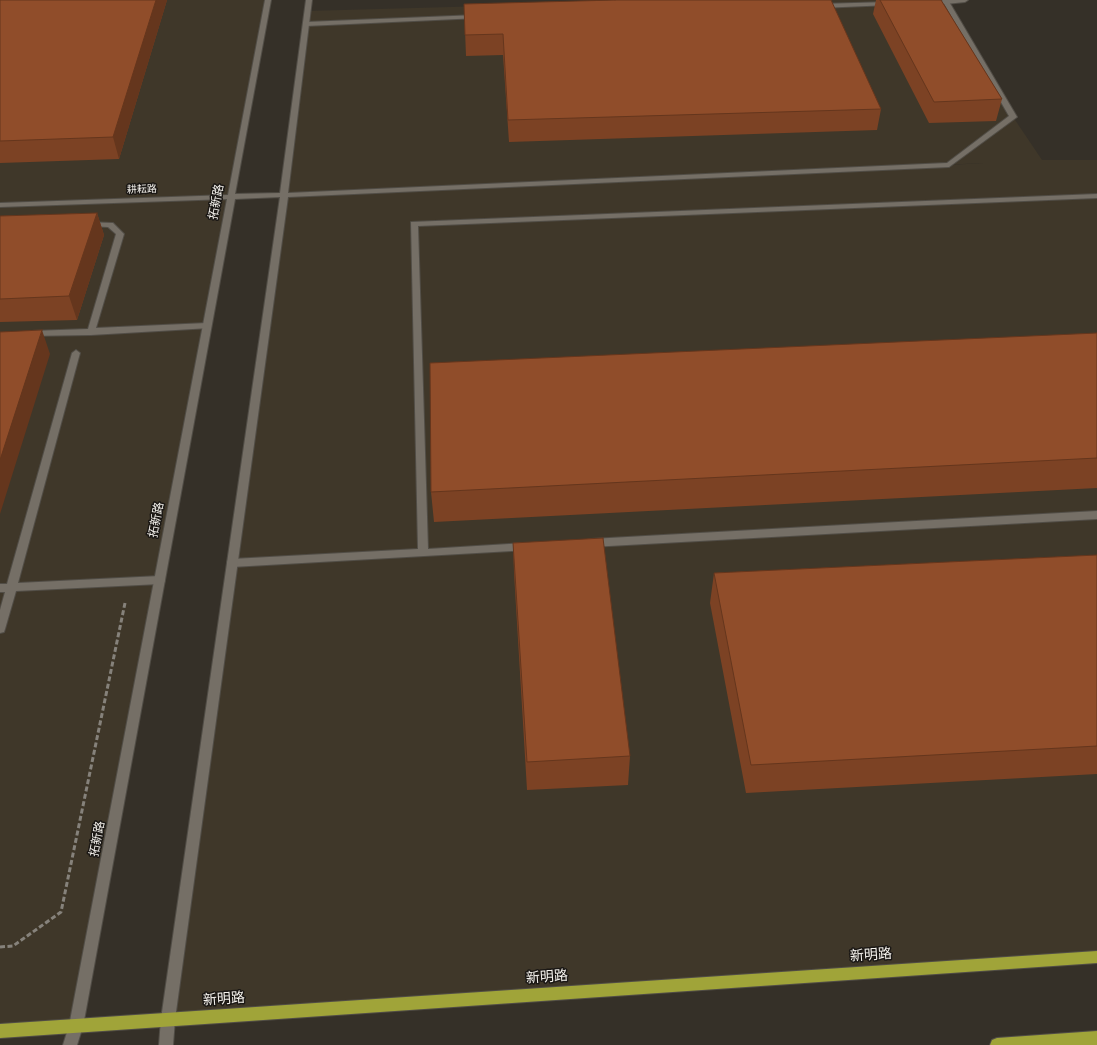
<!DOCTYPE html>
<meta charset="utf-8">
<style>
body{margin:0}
canvas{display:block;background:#353028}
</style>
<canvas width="1097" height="1045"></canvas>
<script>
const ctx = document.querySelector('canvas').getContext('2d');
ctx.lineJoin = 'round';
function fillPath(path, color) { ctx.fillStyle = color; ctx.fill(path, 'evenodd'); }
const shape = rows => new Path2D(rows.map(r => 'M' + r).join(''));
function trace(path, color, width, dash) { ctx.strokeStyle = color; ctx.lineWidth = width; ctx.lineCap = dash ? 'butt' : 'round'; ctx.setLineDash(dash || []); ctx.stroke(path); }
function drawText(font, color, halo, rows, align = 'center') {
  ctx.font = font + ' Jost,"Noto Sans SC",sans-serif'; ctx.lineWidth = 3; ctx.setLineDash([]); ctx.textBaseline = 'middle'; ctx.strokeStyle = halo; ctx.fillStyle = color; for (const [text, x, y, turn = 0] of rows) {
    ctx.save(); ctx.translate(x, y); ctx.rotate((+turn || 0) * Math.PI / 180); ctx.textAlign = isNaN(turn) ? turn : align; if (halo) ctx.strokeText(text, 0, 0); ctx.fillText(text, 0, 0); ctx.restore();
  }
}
const built = shape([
 [0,0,268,0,76,1026,0,1031],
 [704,0,945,0,1013,117,1042,160,1097,160,1097,957,168,1019,308,11],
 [984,163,949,165,700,176]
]);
const path = shape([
 [0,947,13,946,61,912,125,603]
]);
const lane = shape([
 [1097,194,1097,198,418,226,428,549,525,543,529,544,530,547,529,550,232,567,228,566,227,563,228,560,232,559,418,549,411,222,1097,194],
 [85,222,113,223,124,234,96,328,207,323,211,326,210,328,91,335,28,336,27,334,28,332,31,331,88,329,116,234,108,227,88,226,84,224,85,222],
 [76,350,80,353,18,583,160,576,164,577,165,580,164,583,160,584,16,591,5,629,4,632,0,633,0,610,5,592,0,592,0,584,7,584,72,353,76,350],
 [1097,511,1097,519,591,547,587,546,586,543,587,540,591,539,1097,511]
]);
const street = shape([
 [947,0,968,0,965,2,936,5,933,3,947,0],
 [888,2,891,4,890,5,820,8,817,6,820,4,888,2],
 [477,15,480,17,479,18,306,26,303,24,306,22,477,15]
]);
const secondary = shape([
 [265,0,271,0,235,194,280,193,306,0,312,0,288,193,947,163,1009,116,942,0,948,0,1017,117,949,167,288,197,175,1019,173,1045,159,1045,161,1019,280,197,235,199,83,1026,77,1045,63,1045,69,1026,227,199,0,207,0,203,228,195,265,0]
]);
const primary = shape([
 [1097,951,1097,963,0,1038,0,1024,1097,951],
 [1097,1031,1097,1045,990,1045,992,1040,997,1038,1097,1031]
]);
const wall = shape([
 [0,0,167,0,119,159,0,163],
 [876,0,941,0,1002,99,996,121,929,123,873,14],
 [464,4,881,109,877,130,509,142,503,55,466,56],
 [97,213,104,235,77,320,0,322,0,216],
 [1097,333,1097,488,434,522,431,492],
 [513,543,630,756,628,785,527,790,514,573],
 [1097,555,1097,774,746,793,710,603,714,573]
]);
const shadedWall = shape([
 [156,0,167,0,119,159,113,137],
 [97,213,104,235,77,320,69,296],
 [42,330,50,354,0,514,0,460]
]);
const building = shape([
 [0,0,156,0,113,137,0,141,0,0],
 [615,0,831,0,881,109,508,120,503,34,465,35,464,4,615,0],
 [880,0,941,0,1002,99,934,102,880,0],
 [97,213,69,296,0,299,0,216,97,213],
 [42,330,0,460,0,332,42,330],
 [1097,333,1097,458,431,492,430,363,1097,333],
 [603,538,630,756,527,762,513,543,603,538],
 [1097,555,1097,746,751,765,714,573,1097,555]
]);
const farStreetnames = [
 ["耕耘路",142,190,-2]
];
const streetNames = [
 ["拓新路",217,202,-79],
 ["拓新路",157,520,-79],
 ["拓新路",98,839,-79]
];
const nearStreetnames = [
 ["新明路",871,956,-4],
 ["新明路",547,978,-4],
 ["新明路",224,1000,-4]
];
fillPath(built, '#3f3729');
trace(lane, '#514d46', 2);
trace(street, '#514d46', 2);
trace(secondary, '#514d46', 2);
trace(primary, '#514d46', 2);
trace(path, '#86827b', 3, [5, 2.5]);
fillPath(lane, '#756f66');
fillPath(street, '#756f66');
fillPath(secondary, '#756f66');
fillPath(primary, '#a0a439');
fillPath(wall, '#7c4224');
fillPath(shadedWall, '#65361d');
fillPath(building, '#904d2a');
trace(building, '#65361d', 1);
drawText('10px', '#f7f4ef', '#1b1815', farStreetnames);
drawText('12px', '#f7f4ef', '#1b1815', streetNames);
drawText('14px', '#f7f4ef', '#1b1815', nearStreetnames);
</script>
